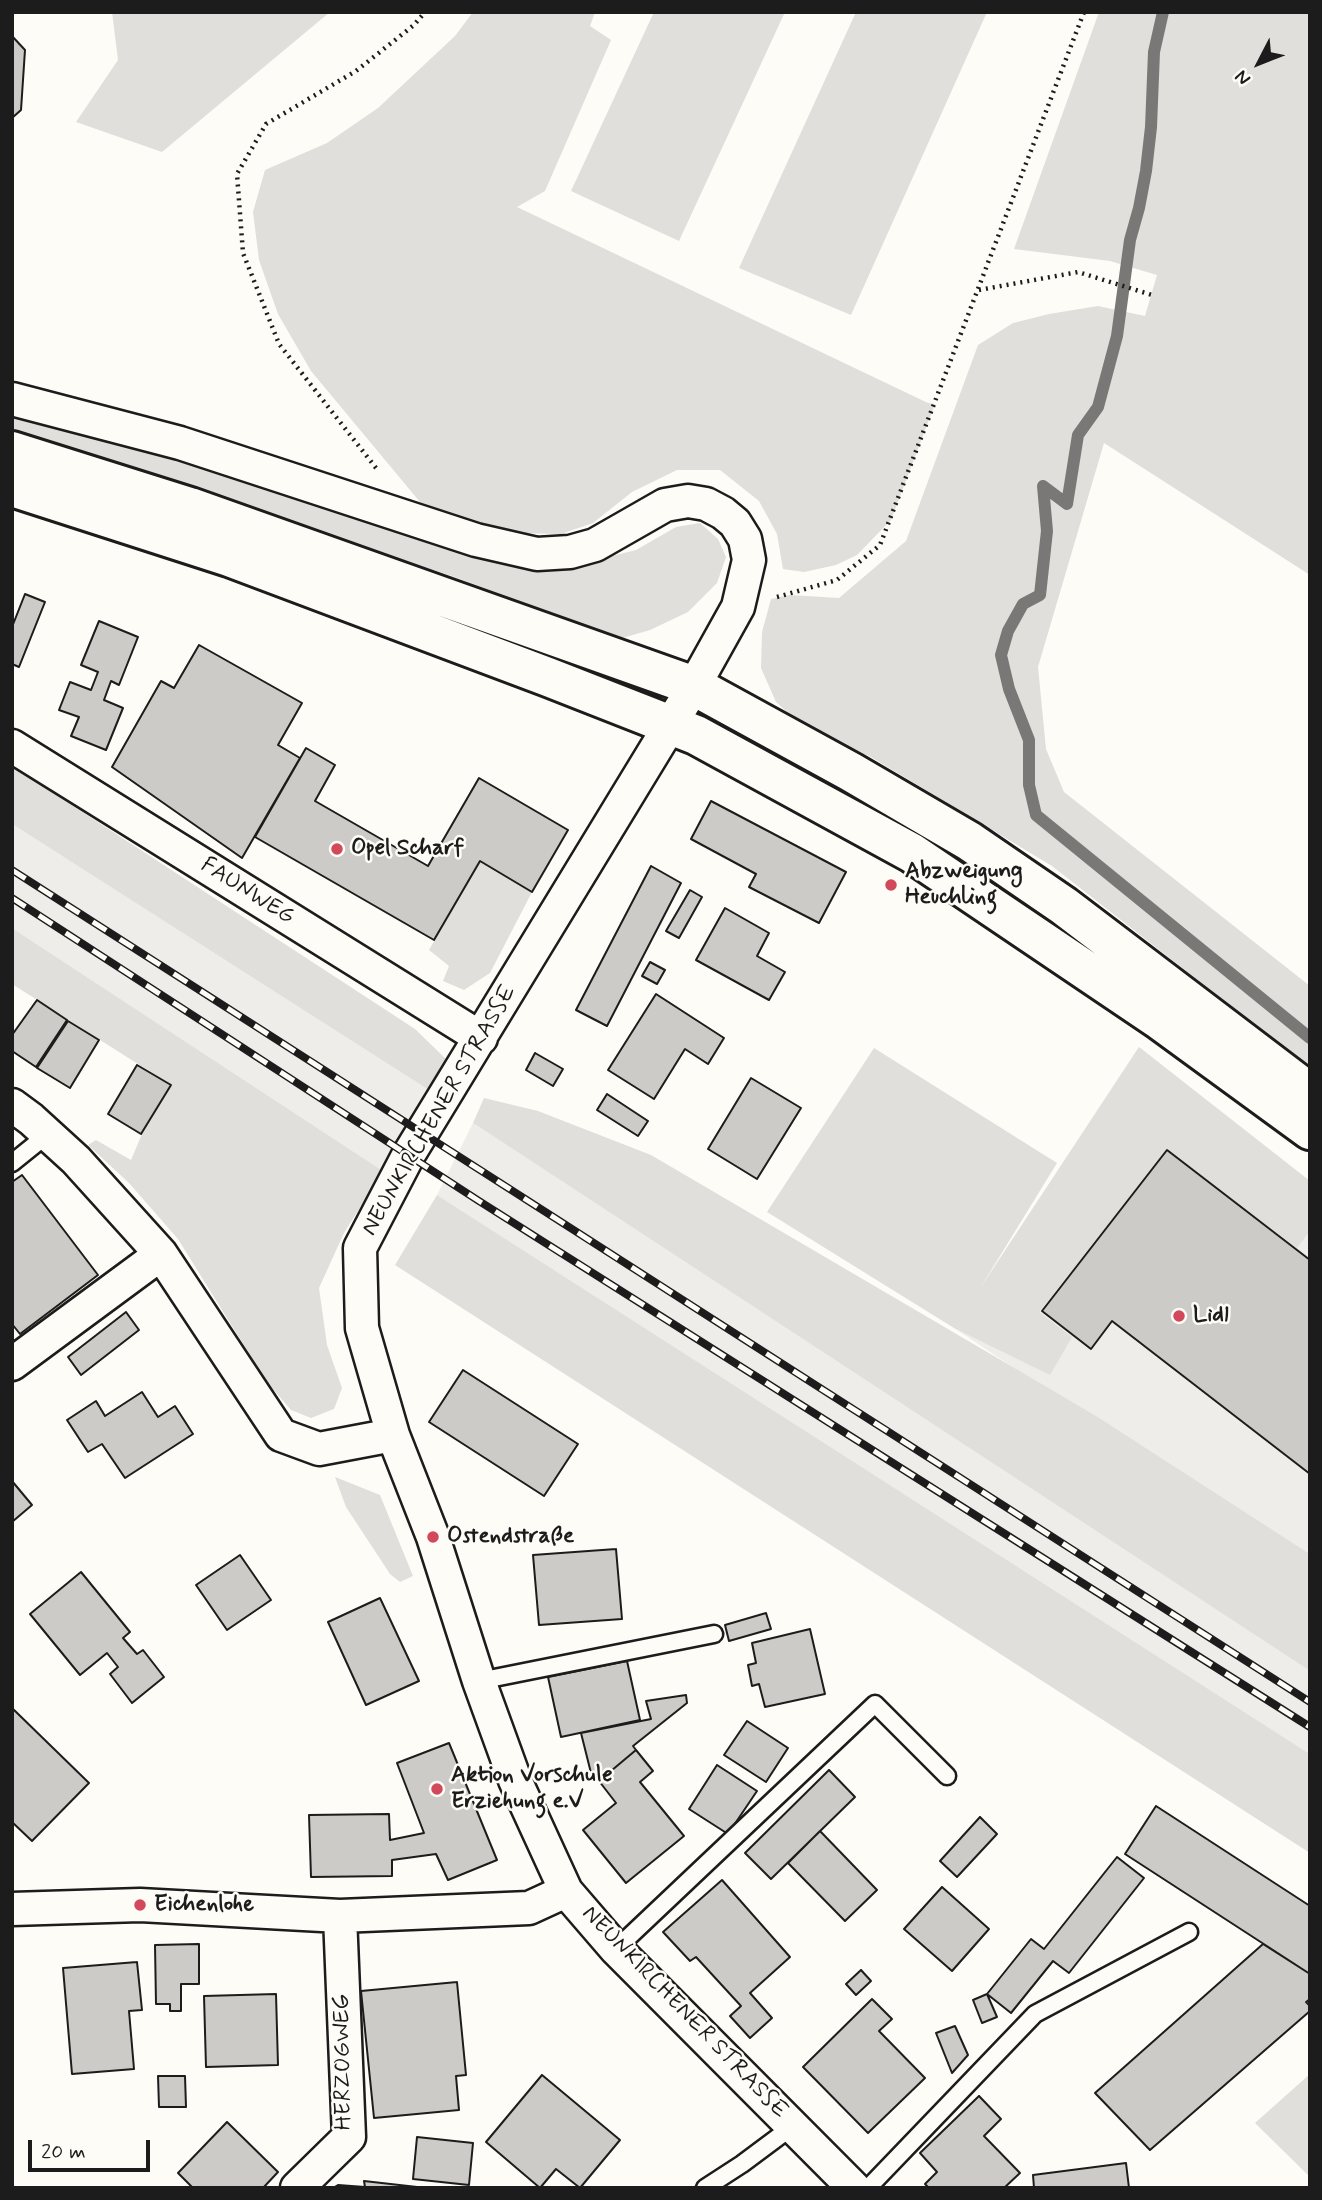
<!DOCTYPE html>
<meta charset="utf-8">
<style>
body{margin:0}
#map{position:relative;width:1322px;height:2200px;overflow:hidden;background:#fdfcf7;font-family:Mynerve,sans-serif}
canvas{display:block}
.frame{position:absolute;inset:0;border:14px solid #1c1c1c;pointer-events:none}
.north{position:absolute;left:1224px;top:28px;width:70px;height:70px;-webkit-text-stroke:5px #fdfcf7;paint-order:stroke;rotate:228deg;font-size:19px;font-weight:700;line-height:28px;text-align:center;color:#1c1c1c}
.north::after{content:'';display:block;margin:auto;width:24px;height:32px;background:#1c1c1c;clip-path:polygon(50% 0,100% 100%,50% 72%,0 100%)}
.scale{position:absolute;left:28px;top:2140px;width:122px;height:32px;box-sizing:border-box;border:4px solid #1c1c1c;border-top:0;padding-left:9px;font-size:21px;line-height:24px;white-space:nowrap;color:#1c1c1c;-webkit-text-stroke:5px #fdfcf7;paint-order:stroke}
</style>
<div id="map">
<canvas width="1322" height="2200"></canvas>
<div class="frame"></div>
<div class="north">N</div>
<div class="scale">20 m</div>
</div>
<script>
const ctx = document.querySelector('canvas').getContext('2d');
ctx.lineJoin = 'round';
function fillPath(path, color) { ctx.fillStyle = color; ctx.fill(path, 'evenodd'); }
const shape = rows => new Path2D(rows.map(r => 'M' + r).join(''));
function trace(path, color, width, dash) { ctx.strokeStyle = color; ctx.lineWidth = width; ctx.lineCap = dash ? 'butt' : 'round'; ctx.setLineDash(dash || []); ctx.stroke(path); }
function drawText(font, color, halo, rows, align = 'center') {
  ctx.font = font + ' Mynerve,sans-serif'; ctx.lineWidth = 5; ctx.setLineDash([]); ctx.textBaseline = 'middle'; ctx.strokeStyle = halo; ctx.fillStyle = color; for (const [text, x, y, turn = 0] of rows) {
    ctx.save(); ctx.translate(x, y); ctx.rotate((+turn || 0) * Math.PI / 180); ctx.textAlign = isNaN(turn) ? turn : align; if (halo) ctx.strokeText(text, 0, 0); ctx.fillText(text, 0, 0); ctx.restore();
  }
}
const built = shape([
 [12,824,435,1094,383,1171,12,928],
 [1139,1047,1310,1182,1310,1554,1098,1417,1020,1372,954,1328],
 [473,1123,1310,1671,1310,1754,437,1195]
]);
const green = shape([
 [112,12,330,12,162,152,76,122,118,60],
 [473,12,595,12,590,26,611,40,545,191,517,207,928,403,935,404,891,520,857,555,836,565,804,572,783,569,777,534,759,501,720,470,677,470,632,492,593,523,561,534,510,533,457,518,420,502,311,371,278,314,259,260,253,212,265,170,327,143,378,108,455,36],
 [654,12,785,12,679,241,571,191],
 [856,12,987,12,851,315,739,268],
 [1099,12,1310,12,1310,575,1104,443,1038,667,1046,749,1064,792,1310,986,1310,1068,1052,866,871,757,800,724,776,702,761,668,762,632,771,599,790,595,839,598,906,541,978,345,1013,323,1049,314,1098,306,1145,316,1157,275,1110,261,1014,249],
 [12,412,568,567,636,550,676,527,700,523,718,539,726,557,717,583,688,612,650,630,619,639,452,576,12,433],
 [12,766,415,1029,446,1059,435,1094,12,824],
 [480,861,532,892,490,973,464,990,443,981,449,966,429,950],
 [12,928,383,1171,344,1233,319,1288,327,1345,342,1388,334,1409,311,1418,291,1410,266,1381,178,1239,129,1183,88,1145,96,1140,131,1160,142,1134,171,1085,12,984],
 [1139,1047,1310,1181,1310,1231,1297,1248,1167,1150,1039,1312,1072,1337,1050,1375,954,1328,767,1212,874,1048,1057,1163,979,1290],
 [484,1098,538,1111,651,1155,1098,1417,1310,1554,1310,1671,473,1123],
 [437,1195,1310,1754,1310,1853,395,1265],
 [335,1477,380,1495,413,1576,400,1582,390,1574,346,1507],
 [1310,2074,1310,2177,1255,2123]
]);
const stream = shape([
 [1163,12,1154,52,1151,127,1146,171,1139,208,1130,240,1117,336,1098,407,1078,435,1067,504,1043,486,1047,531,1040,595,1023,604,1008,631,1001,655,1009,689,1029,740,1029,785,1036,815,1310,1038]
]);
const building = shape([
 [12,36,25,50,21,110,12,118,12,36],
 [25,594,45,602,19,667,12,664,12,627,25,594],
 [99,621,138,637,119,685,111,681,104,700,123,708,106,750,71,736,79,717,59,710,70,682,91,690,98,672,81,665,99,621],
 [199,645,302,703,278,745,300,758,242,858,112,767,161,681,174,688,199,645],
 [306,748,335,765,315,801,428,866,479,778,568,830,532,892,480,861,434,940,255,837,306,748],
 [711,801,846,872,819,923,749,887,756,874,691,839,711,801],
 [651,866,681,883,607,1026,576,1010,651,866],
 [690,890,702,897,679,938,666,931,690,890],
 [725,908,769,933,757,956,785,972,769,1000,696,960,725,908],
 [650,962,665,970,657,984,642,976,650,962],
 [656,994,724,1038,708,1064,685,1049,654,1099,608,1070,656,994],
 [37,1000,67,1020,36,1067,12,1051,12,1035,37,1000],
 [68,1021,99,1040,70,1088,37,1068,68,1021],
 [535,1053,563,1069,553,1086,526,1070,535,1053],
 [137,1065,171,1085,141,1134,108,1114,137,1065],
 [751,1078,801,1108,757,1179,708,1149,751,1078],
 [607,1094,648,1121,638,1136,597,1110,607,1094],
 [1167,1150,1310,1260,1310,1474,1112,1321,1091,1349,1042,1311,1167,1150],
 [22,1175,98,1275,20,1334,12,1324,12,1182,22,1175],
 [126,1312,139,1330,81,1375,68,1357,126,1312],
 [463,1370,578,1444,544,1496,429,1422,463,1370],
 [142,1392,158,1417,175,1406,193,1434,125,1478,102,1444,88,1452,67,1420,96,1401,105,1416,142,1392],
 [12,1481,32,1505,12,1522,12,1481],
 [616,1549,622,1619,539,1625,533,1555,616,1549],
 [240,1555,271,1600,227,1630,196,1585,240,1555],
 [81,1572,130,1632,123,1638,137,1654,143,1650,164,1677,132,1703,110,1674,118,1667,107,1653,80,1675,30,1614,81,1572],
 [380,1598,419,1681,366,1705,328,1622,380,1598],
 [766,1613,771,1629,729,1641,725,1625,766,1613],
 [810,1629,825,1694,765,1707,759,1684,752,1686,748,1665,756,1663,752,1643,810,1629],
 [627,1661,640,1720,561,1737,548,1677,627,1661],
 [686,1695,687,1703,633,1746,636,1750,599,1781,591,1773,581,1733,651,1719,646,1701,686,1695],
 [12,1708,89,1783,32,1841,12,1822,12,1708],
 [747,1721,788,1748,766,1782,724,1755,747,1721],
 [449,1743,497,1860,448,1880,436,1854,392,1860,392,1876,311,1877,309,1815,389,1814,390,1840,424,1833,397,1763,449,1743],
 [636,1750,653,1771,640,1782,684,1836,626,1883,583,1830,616,1803,599,1781,636,1750],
 [717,1765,757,1791,728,1834,689,1809,717,1765],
 [829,1770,855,1797,771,1879,745,1853,829,1770],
 [1156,1806,1310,1906,1310,1974,1125,1854,1156,1806],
 [980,1817,997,1834,957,1877,940,1861,980,1817],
 [820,1831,877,1890,845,1921,788,1863,820,1831],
 [1117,1857,1144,1878,1069,1973,1053,1961,1011,2013,987,1994,1031,1939,1044,1949,1117,1857],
 [722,1880,790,1957,750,1993,772,2018,750,2038,730,2016,741,2006,696,1957,690,1961,663,1932,722,1880],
 [942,1887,989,1929,952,1971,904,1929,942,1887],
 [199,1944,199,1984,181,1984,181,2011,170,2011,170,2004,156,2004,155,1945,199,1944],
 [1263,1944,1310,1974,1310,1999,1306,2002,1310,2006,1310,2011,1150,2150,1095,2093,1263,1944],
 [137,1962,142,2010,129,2011,134,2069,72,2074,63,1968,137,1962],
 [861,1970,871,1981,856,1995,846,1984,861,1970],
 [457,1982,466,2075,456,2076,459,2110,374,2118,361,1991,457,1982],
 [276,1994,278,2065,206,2067,204,1996,276,1994],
 [987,1994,997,2017,982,2023,973,2000,987,1994],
 [872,1999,892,2019,879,2031,925,2078,868,2133,803,2067,872,1999],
 [955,2026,968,2055,952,2073,936,2033,955,2026],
 [542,2075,620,2140,580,2188,556,2169,540,2188,486,2142,542,2075],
 [158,2076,185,2076,186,2107,159,2107,158,2076],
 [979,2096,1001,2119,984,2136,1020,2173,1004,2188,929,2188,925,2184,937,2172,920,2153,979,2096],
 [227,2122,278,2172,263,2188,193,2188,178,2173,227,2122],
 [417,2137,473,2143,469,2185,413,2179,417,2137],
 [1126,2163,1129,2188,1034,2188,1033,2175,1126,2163],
 [364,2181,426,2188,333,2188,338,2185,365,2187,364,2181]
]);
const path = shape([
 [979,290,1078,272,1152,295],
 [376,468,279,344,243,253,237,174,266,124,356,71,414,25,425,12],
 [777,597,837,580,880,545,1084,12]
]);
const service = shape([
 [12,1163,48,1134],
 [479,1681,714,1634],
 [616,1949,875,1704,947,1776],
 [705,2188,742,2164,793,2126],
 [868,2188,1035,2014,1189,1932]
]);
const minor = shape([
 [12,399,180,443,476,540,537,554,570,552,595,545,665,505,688,501,706,504,723,513,735,523,745,539,749,560,738,607,694,686,409,1154,360,1248,362,1328,393,1435,433,1537,479,1681,515,1780,566,1891,616,1949,854,2188],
 [12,746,481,1038],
 [12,1105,31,1119,76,1160,161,1254,281,1435,319,1449,393,1435],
 [12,1364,161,1254],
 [12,1909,140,1905,340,1916,529,1908,566,1891],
 [297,2188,349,2137,340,1916]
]);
const secondary = shape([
 [12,451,190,507,694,686,851,772,969,841,1064,906,1310,1093],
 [12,487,229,557,548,677,696,735,912,853,1158,1019,1310,1130]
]);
const rail = shape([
 [12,870,1310,1702],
 [12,898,479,1201,1310,1727]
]);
const markers = [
 [337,849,7,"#d1495b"],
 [891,885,7,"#d1495b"],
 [1179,1316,7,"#d1495b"],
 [433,1537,7,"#d1495b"],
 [437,1789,7,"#d1495b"],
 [140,1905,7,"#d1495b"]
];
const poiNames = [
 ["Opel Scharf",351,849],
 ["Abzweigung",905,872],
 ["Heuchling",905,898],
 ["Lidl",1193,1316],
 ["Ostendstraße",447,1537],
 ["Aktion Vorschule",451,1776],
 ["Erziehung e.V",451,1802],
 ["Eichenlohe",154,1905]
];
const streetNames = [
 ["FAUNWEG",247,892,32],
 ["NEUNKIRCHENER STRASSE",440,1111,-60],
 ["NEUNKIRCHENER STRASSE",684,2013,46],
 ["HERZOGWEG",344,2062,-91]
];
fillPath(built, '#eeede9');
fillPath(green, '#e0dfdb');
trace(stream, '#797876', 12);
fillPath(building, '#cccbc8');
trace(building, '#1c1c1c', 2);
trace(service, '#1c1c1c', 21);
trace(minor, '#1c1c1c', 37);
trace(secondary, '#1c1c1c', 44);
trace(path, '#1c1c1c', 4.5, [2, 5]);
trace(service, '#fdfcf7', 16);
trace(minor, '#fdfcf7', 32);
trace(secondary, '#fdfcf7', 38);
trace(rail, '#1c1c1c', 8);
trace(rail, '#fdfcf7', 5, [16]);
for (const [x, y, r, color] of markers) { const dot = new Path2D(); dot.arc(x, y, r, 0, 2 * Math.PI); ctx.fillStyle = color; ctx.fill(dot); trace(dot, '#fdfcf7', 2.5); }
drawText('bold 23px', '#1c1c1c', '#fdfcf7', poiNames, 'left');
drawText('23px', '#1c1c1c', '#fdfcf7', streetNames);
</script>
